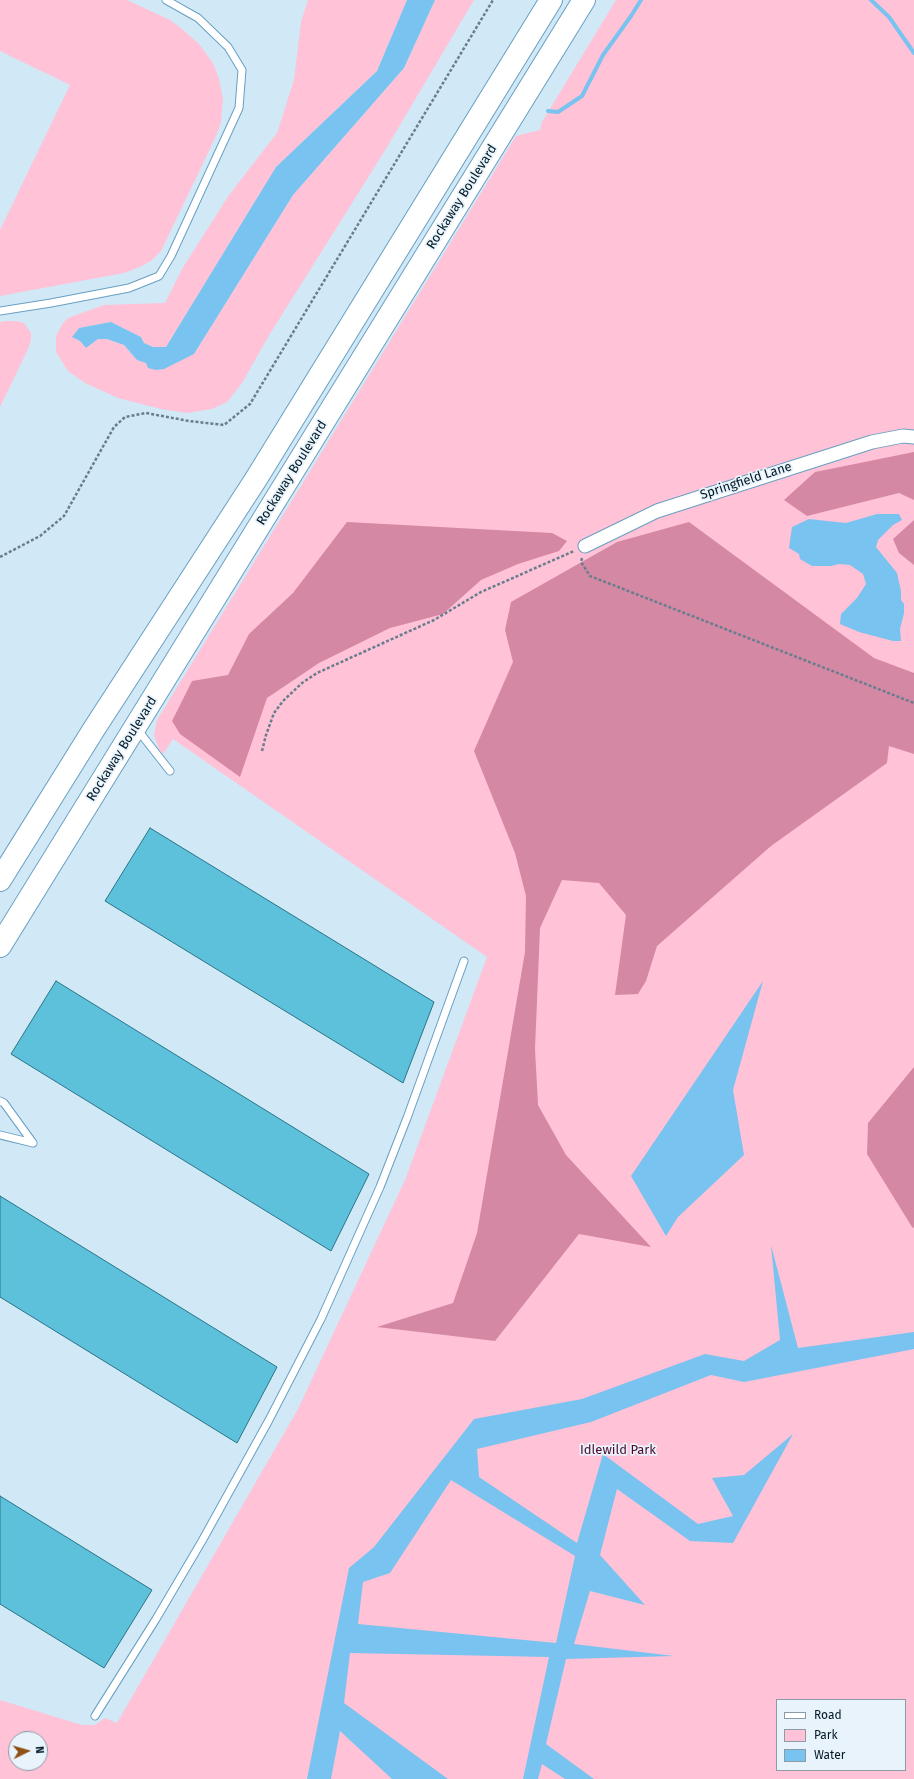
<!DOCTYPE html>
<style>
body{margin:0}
#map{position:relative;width:914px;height:1779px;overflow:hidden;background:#d1e8f7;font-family:"Fira Sans",sans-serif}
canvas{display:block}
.legend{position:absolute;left:776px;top:1699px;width:130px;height:72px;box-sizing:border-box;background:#e8f3fb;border:1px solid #8c9ba5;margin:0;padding:5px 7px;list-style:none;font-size:12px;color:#021825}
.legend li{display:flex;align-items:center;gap:8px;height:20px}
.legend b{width:20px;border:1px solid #8c9ba5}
.north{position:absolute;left:8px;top:1731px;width:40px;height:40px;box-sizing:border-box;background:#e8f3fb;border:1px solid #8c9ba5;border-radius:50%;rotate:85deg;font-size:11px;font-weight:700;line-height:16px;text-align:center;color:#021825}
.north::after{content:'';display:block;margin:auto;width:14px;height:18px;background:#8f5017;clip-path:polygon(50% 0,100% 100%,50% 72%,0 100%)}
</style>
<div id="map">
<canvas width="914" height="1779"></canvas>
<ul class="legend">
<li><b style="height:5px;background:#fff"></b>Road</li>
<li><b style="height:11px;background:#ffc2d6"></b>Park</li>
<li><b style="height:11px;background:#79c3f1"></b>Water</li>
</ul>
<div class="north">N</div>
</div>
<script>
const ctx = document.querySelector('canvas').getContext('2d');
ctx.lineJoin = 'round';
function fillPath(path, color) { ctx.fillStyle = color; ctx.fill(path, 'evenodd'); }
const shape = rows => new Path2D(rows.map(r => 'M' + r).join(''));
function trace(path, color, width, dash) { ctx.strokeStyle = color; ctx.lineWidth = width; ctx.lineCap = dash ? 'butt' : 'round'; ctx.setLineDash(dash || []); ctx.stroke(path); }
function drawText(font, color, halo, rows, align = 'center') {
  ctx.font = font + ' "Fira Sans",sans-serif'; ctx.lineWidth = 3.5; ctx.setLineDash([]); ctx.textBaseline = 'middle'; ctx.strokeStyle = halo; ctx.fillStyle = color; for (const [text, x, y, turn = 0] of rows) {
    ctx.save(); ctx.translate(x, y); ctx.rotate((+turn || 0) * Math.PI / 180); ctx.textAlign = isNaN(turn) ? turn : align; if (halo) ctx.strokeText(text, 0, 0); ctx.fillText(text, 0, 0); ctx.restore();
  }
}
const green = shape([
 [0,0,127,0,170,20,182,29,199,44,213,63,219,79,223,99,221,122,216,136,161,251,152,260,140,267,124,273,0,296,0,230,70,85,0,51],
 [308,0,407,0,377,71,276,167,166,347,153,347,144,343,141,337,111,322,79,328,73,337,80,341,86,348,98,339,107,339,124,345,137,360,146,363,194,354,293,195,404,68,435,0,474,0,384,152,268,337,242,383,227,402,212,409,187,413,161,409,118,398,85,383,68,371,56,352,56,336,63,323,68,318,104,305,165,303,182,269,229,195,277,133,294,80,301,22],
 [616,0,914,0,914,1779,0,1779,0,1700,82,1725,95,1725,105,1718,117,1723,298,1409,405,1180,487,957,173,739,163,754,159,749,154,735,157,720,516,136,540,130,542,122],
 [777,1700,905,1700,905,1770,777,1770],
 [16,1739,40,1739,40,1763,16,1763],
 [7,321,17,321,24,323,31,333,31,339,29,347,0,407,0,322]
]);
const forest = shape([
 [914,452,914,500,899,493,807,516,784,500,815,472],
 [914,520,914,565,899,553,893,539],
 [347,522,552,533,567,541,559,551,518,564,481,580,443,614,390,628,319,663,267,698,240,777,180,734,172,721,192,681,228,675,249,634,293,593],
 [689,522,874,658,914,673,914,754,889,746,887,763,771,846,657,946,646,981,638,994,615,995,626,915,599,883,562,880,540,928,535,1049,538,1105,566,1155,651,1247,579,1234,495,1341,377,1327,453,1303,477,1233,525,952,526,896,515,853,474,751,513,662,505,630,511,602,617,542],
 [914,1067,914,1228,912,1227,867,1154,868,1123]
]);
const water = shape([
 [407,0,435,0,404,68,293,195,194,354,164,369,156,370,148,368,146,363,137,360,124,345,107,339,98,339,86,348,80,341,72,337,79,328,111,322,141,337,144,343,153,347,166,347,276,167,377,71],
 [877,514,899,514,902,520,893,525,878,540,876,547,897,573,901,591,901,600,904,604,904,613,900,629,901,641,893,641,859,632,840,624,841,614,857,598,866,584,863,574,850,565,839,564,831,566,812,566,800,559,799,554,789,548,792,527,809,519,846,523],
 [763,981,733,1090,744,1155,678,1217,666,1236,631,1176],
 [771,1245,798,1348,914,1332,914,1349,744,1382,711,1375,591,1422,477,1449,479,1477,577,1543,603,1454,698,1524,733,1516,712,1478,744,1475,793,1434,733,1543,690,1541,617,1489,600,1555,645,1605,590,1591,574,1644,674,1656,566,1659,546,1744,594,1779,565,1779,542,1764,538,1779,523,1779,549,1657,350,1653,344,1703,448,1779,392,1779,340,1731,331,1779,307,1779,349,1568,374,1547,474,1419,582,1399,705,1354,744,1361,780,1340],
 [451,1480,575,1556,556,1643,358,1624,363,1582,390,1573]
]);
const stream = shape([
 [871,0,889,17,914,53],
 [548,111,558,112,582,96,603,55,631,16,641,0]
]);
const building = shape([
 [150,828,434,1002,403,1083,105,901,150,828],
 [56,981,369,1174,331,1251,11,1054,56,981],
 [0,1196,277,1367,237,1443,0,1297,0,1196],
 [0,1496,152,1590,104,1668,0,1604,0,1496]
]);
const path = shape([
 [0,557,40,536,64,516,114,427,125,417,146,413,189,421,224,425,250,404,493,0],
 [582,558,581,562,590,576,914,703],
 [262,751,266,735,274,713,283,701,302,683,317,673,434,620,481,592,574,551]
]);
const lane = shape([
 [0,311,51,303,129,288,159,276,171,256,239,108,242,70,228,47,198,18,166,0],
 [137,729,170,771],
 [0,1101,4,1103,33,1143],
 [0,1135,33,1143],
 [95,1716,156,1619,202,1541,269,1420,321,1319,380,1187,407,1118,464,961]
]);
const street = shape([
 [585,546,657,511,872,442,903,436,914,437]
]);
const highway = shape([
 [0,880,94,729,256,479,551,0],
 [0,946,584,0]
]);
const streetNames = [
 ["Rockaway Boulevard",462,197,-58],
 ["Rockaway Boulevard",292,473,-58],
 ["Springfield Lane",746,481,-18],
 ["Rockaway Boulevard",122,749,-58]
];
const parkNames = [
 ["Idlewild Park",618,1450]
];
fillPath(green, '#ffc2d6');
fillPath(forest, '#d588a4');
fillPath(water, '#79c3f1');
trace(stream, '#79c3f1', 4);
fillPath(building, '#5ec1db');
trace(building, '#287486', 1);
trace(lane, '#689fc2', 9);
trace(street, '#689fc2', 15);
trace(highway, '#689fc2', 24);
trace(path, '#687e8c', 2.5, [3, 2]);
trace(lane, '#fff', 7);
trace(street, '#fff', 13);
trace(highway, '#fff', 22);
drawText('13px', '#021825', '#e8f3fb', streetNames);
drawText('13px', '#4d082a', '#e8f3fb', parkNames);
</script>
